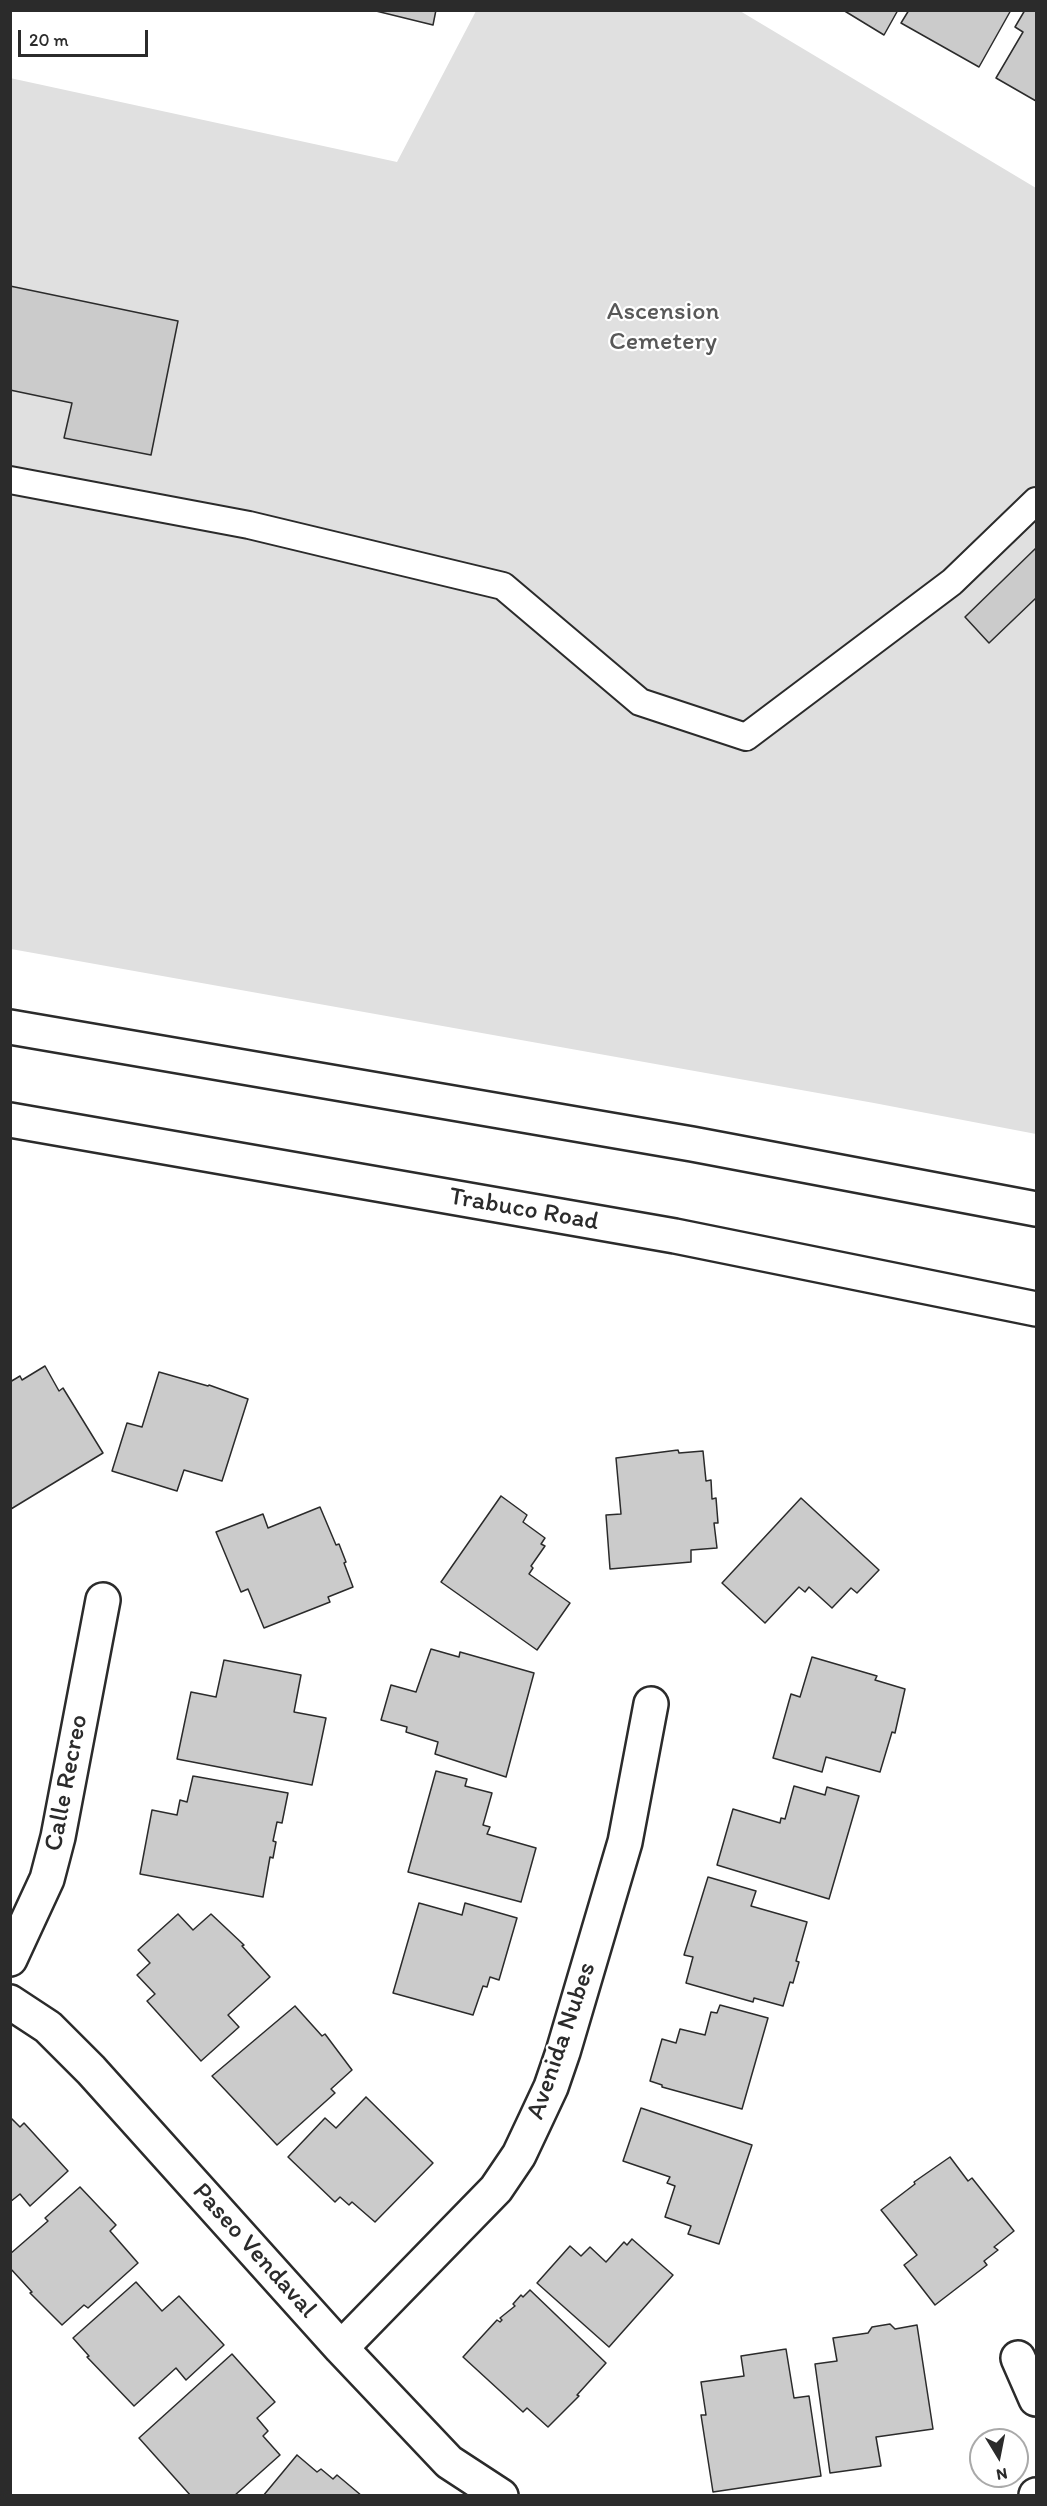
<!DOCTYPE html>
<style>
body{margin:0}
#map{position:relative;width:1047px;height:2506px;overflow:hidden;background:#fff;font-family:Itim,sans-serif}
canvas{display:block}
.frame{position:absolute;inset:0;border:12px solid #2b2b2b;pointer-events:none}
.north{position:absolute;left:969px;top:2428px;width:60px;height:60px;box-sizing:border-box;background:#fff;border:2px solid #aaa;border-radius:50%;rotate:170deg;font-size:16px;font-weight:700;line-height:24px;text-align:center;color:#2b2b2b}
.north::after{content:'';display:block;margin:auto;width:21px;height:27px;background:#2b2b2b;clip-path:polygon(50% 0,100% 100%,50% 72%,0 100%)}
.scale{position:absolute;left:18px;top:30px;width:130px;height:27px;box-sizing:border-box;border:3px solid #2b2b2b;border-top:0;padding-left:8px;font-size:18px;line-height:21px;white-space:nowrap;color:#2b2b2b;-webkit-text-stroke:4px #fff;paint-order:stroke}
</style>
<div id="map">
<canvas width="1047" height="2506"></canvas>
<div class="frame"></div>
<div class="north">N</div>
<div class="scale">20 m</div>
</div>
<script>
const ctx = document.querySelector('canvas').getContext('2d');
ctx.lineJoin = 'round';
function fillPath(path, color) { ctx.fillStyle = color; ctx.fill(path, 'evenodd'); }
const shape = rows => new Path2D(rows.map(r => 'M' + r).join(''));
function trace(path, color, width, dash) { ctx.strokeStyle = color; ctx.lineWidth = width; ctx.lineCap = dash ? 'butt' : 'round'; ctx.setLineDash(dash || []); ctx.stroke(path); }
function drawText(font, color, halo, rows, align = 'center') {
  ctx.font = font + ' Itim,sans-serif'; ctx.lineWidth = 4.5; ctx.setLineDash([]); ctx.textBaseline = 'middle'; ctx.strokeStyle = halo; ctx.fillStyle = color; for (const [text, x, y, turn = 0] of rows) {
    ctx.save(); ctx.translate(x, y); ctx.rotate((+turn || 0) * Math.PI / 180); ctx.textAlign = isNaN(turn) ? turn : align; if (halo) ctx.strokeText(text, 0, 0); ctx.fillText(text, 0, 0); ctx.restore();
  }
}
const green = shape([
 [476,11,740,11,1036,188,1036,1134,874,1103,11,949,10,78,397,162]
]);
const building = shape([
 [372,10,436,10,433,25,372,10],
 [843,10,898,10,884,35,843,10],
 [909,10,1011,10,979,67,901,23,909,10],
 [1025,10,1036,10,1036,101,996,78,1023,32,1015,27,1025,10],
 [10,286,178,321,151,455,64,438,72,403,10,390,10,286],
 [1036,548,1036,598,989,643,965,617,1036,548],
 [45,1366,59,1391,63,1388,103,1453,11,1509,10,1382,20,1376,22,1380,45,1366],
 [159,1372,208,1386,209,1385,248,1399,222,1481,184,1470,177,1491,112,1471,127,1423,142,1427,159,1372],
 [678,1450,679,1453,703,1451,706,1481,711,1480,712,1499,716,1498,718,1523,714,1523,717,1548,691,1550,691,1562,610,1569,606,1515,621,1514,616,1458,678,1450],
 [501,1496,527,1515,523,1522,545,1538,541,1544,545,1546,531,1566,533,1568,529,1574,570,1603,537,1650,441,1582,501,1496],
 [801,1498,879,1570,857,1593,851,1588,832,1608,809,1587,805,1592,799,1587,765,1623,722,1583,801,1498],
 [320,1507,336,1545,339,1544,346,1562,344,1563,353,1587,328,1597,330,1602,264,1628,248,1589,241,1592,216,1532,263,1514,268,1528,320,1507],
 [431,1649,459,1657,460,1652,534,1673,506,1777,435,1754,438,1742,406,1732,407,1727,381,1720,391,1685,416,1692,431,1649],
 [812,1657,877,1676,875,1680,905,1689,895,1733,892,1732,880,1772,826,1757,822,1772,773,1758,791,1694,800,1697,812,1657],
 [224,1660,301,1675,294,1712,326,1718,312,1785,177,1759,191,1692,216,1697,224,1660],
 [436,1771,467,1779,465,1786,492,1793,483,1825,490,1827,487,1834,536,1848,521,1902,408,1872,436,1771],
 [193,1776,288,1793,282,1823,277,1822,273,1841,276,1842,273,1858,270,1857,263,1897,140,1874,152,1810,177,1815,180,1800,187,1802,193,1776],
 [794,1786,825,1795,827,1787,859,1796,829,1899,717,1865,733,1809,780,1823,781,1818,785,1819,794,1786],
 [708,1877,756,1891,751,1906,807,1922,796,1961,799,1962,793,1983,790,1982,783,2006,754,1998,753,2002,686,1983,693,1957,684,1955,708,1877],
 [419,1903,462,1915,465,1903,517,1918,499,1980,490,1977,487,1987,483,1986,473,2015,393,1993,419,1903],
 [178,1914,193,1930,211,1914,244,1945,242,1946,270,1977,228,2015,239,2027,201,2061,147,2001,155,1994,137,1975,150,1963,138,1950,178,1914],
 [720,2005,768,2018,742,2109,662,2087,662,2085,650,2081,662,2039,676,2043,680,2029,705,2035,711,2012,717,2013,720,2005],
 [295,2006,322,2036,325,2034,352,2070,331,2089,335,2093,277,2145,212,2076,295,2006],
 [366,2097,433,2163,375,2222,352,2202,349,2205,340,2197,335,2202,288,2157,325,2118,336,2128,366,2097],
 [641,2108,752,2145,719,2244,688,2234,691,2226,665,2217,675,2186,667,2183,670,2177,623,2161,641,2108],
 [10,2117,20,2127,24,2123,68,2171,30,2206,20,2194,10,2202,10,2117],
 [950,2157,968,2181,972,2178,1014,2231,994,2247,998,2250,984,2261,987,2265,935,2305,904,2265,917,2255,881,2210,915,2184,914,2182,950,2157],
 [80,2187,116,2225,110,2231,138,2263,88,2308,84,2305,62,2325,30,2293,32,2292,10,2268,10,2254,48,2221,45,2218,80,2187],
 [632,2239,673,2275,609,2347,537,2283,570,2246,581,2256,590,2247,606,2262,624,2242,627,2245,632,2239],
 [136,2282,162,2311,179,2296,224,2345,186,2380,176,2368,134,2406,87,2357,89,2356,73,2338,136,2282],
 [530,2290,606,2363,577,2395,579,2396,548,2427,527,2408,523,2412,463,2357,497,2320,500,2322,502,2320,500,2318,515,2306,513,2304,521,2295,523,2297,530,2290],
 [890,2324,895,2329,917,2325,933,2429,876,2437,881,2466,830,2473,815,2364,837,2361,833,2338,868,2333,872,2327,890,2324],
 [786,2349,794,2398,809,2396,821,2476,713,2492,701,2415,706,2415,701,2382,744,2376,741,2356,786,2349],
 [232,2354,275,2402,257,2418,268,2431,263,2436,280,2455,234,2496,191,2496,139,2438,232,2354],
 [297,2455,317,2472,321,2469,333,2479,337,2475,362,2496,263,2496,297,2455]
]);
const lane = shape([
 [10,480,249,525,503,586,640,702,746,737,952,582,1036,501]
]);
const street = shape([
 [10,1959,47,1879,58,1837,103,1600],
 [10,2002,48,2027,91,2070,341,2348,449,2462,501,2496],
 [341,2348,496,2189,519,2155,536,2119,551,2087,563,2052,625,1842,651,1704],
 [1018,2358,1036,2399],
 [1036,2496,1036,2495]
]);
const primary = shape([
 [10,1027,692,1144,1036,1209],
 [10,1120,675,1236,1036,1309]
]);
const parkNames = [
 ["Ascension",663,312],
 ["Cemetery",663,342]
];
const streetNames = [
 ["Trabuco Road",524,1210,10],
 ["Calle Recreo",67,1783,-79],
 ["Avenida Nubes",562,2041,-71],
 ["Paseo Vendaval",254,2251,48]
];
fillPath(green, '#e0e0e0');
fillPath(building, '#cbcbcb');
trace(building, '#2b2b2b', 1.5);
trace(lane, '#2b2b2b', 30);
trace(street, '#2b2b2b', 38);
trace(primary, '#2b2b2b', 38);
trace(lane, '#fff', 26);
trace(street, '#fff', 33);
trace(primary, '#fff', 33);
drawText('26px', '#585858', '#fff', parkNames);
drawText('26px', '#2b2b2b', '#fff', streetNames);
</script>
